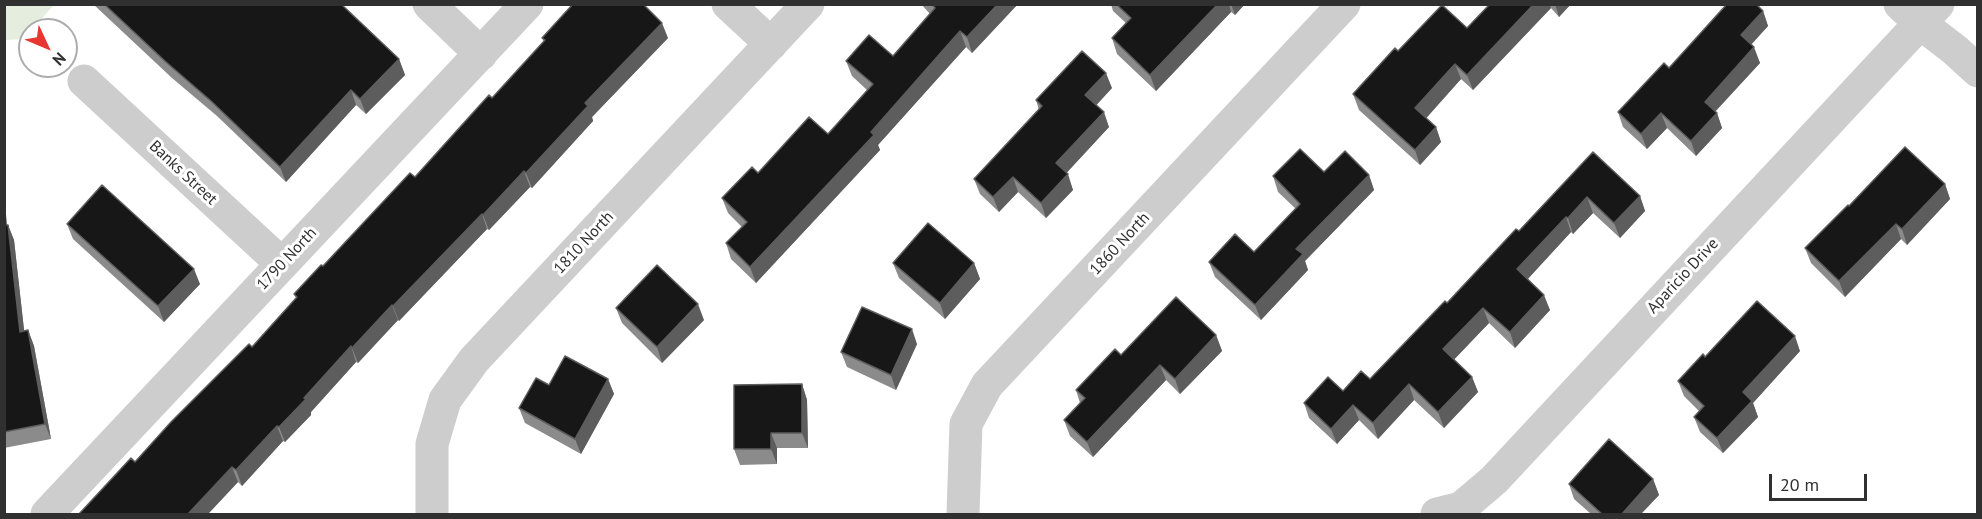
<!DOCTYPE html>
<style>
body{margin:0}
#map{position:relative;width:1982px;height:519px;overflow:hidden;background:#fff;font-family:"PT Sans",sans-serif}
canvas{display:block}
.frame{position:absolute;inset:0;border:6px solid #303030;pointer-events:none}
.north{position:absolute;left:18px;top:18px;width:60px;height:60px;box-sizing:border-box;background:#fff;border:2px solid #acacac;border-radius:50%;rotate:134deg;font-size:16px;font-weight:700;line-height:24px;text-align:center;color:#303030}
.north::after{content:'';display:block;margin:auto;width:21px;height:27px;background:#e83732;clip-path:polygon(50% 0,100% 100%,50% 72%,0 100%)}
.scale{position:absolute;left:1769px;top:474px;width:98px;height:27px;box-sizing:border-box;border:3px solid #303030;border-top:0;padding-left:8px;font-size:18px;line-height:21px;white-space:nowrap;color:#303030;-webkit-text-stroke:4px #fff;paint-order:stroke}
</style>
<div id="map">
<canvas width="1982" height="519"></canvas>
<div class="frame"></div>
<div class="north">N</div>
<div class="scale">20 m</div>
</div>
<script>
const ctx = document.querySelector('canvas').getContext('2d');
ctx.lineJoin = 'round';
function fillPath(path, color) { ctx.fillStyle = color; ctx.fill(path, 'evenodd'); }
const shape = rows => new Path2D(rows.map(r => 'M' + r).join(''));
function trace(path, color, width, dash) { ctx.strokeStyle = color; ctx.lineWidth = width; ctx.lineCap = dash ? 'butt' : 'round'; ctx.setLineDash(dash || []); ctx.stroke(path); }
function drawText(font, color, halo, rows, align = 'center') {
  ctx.font = font + ' "PT Sans",sans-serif'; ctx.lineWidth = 6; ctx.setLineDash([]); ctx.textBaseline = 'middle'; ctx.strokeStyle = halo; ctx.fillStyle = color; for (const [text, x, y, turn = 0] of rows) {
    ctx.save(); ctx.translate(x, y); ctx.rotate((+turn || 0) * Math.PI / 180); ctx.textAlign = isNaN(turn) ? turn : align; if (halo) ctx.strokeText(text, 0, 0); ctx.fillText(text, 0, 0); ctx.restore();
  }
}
const green = shape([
 [5,4,54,4,54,5,23,39,5,40]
]);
const street = shape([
 [429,4,481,54],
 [728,4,771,44],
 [1900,4,1920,23,1955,50,1978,71],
 [84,81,282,264],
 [47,514,527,4],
 [432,514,432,444,445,400,474,360,808,4],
 [963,514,966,424,987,385,1344,4],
 [1437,514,1461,508,1494,480,1938,4]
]);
const wall = shape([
 [93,4,341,4,399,59,405,75,366,114,356,105,286,182,217,116,172,78],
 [921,4,1018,4,972,53,966,47,878,145,880,150,756,283,731,259,726,243,742,227,728,213,722,198,758,173,828,134,867,90,852,76,846,61,893,56,930,14],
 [1111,4,1245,4,1235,15,1231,12,1156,91,1117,54,1112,38,1126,23,1113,11],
 [1490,4,1571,4,1559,17,1551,8,1473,90,1461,79,1426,118,1436,127,1441,142,1420,165,1359,110,1353,94,1398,51,1467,28],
 [1763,11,1768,26,1751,45,1760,63,1715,112,1717,113,1722,128,1696,156,1667,128,1647,149,1623,127,1618,112,1669,68],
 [542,38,668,38,592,117,593,121,532,188,530,187,489,230,487,229,399,321,398,320,358,363,356,362,311,412,311,415,285,442,283,441,242,486,238,482,208,514,79,514,135,462,252,347,296,298,294,294,415,177,492,98,544,42],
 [1112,88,1096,105,1109,127,1066,173,1073,190,1046,218,1018,192,999,212,980,194,974,179,1039,110,1036,100],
 [1593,152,1640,196,1645,211,1620,238,1593,213,1573,234,1571,232,1528,279,1550,310,1515,348,1489,323,1454,359,1472,377,1478,392,1444,428,1414,400,1378,439,1359,420,1337,444,1309,418,1304,403,1343,391,1370,379,1447,303,1519,231],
 [1324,172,1369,175,1374,190,1305,261,1308,270,1261,320,1215,277,1209,262,1254,252,1296,209,1278,192,1273,176],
 [1945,184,1950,199,1907,245,1901,239,1845,297,1811,263,1805,248,1849,206],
 [4,192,7,225,8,225,14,240,24,331,28,330,34,346,51,439,4,448],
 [67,224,200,284,164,322,73,239],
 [893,263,974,263,980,279,945,319,899,278],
 [616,308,704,320,662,363,622,323],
 [1216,335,1222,351,1180,394,1166,380,1093,457,1070,436,1064,420,1080,403,1076,390,1121,355],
 [917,344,896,390,847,367,841,352],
 [1800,351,1753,403,1758,417,1723,453,1700,432,1694,417,1699,411,1684,396,1678,381,1705,357],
 [608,379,614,394,581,454,525,423,519,408,549,385],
 [802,384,807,400,808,448,777,448,777,464,740,465,734,449],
 [1653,479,1659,495,1641,514,1591,514,1574,499,1569,484]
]);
const shadedWall = shape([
 [998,4,1018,4,972,53,967,37],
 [1218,4,1229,4,1231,12,1156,91,1150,75],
 [1231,4,1245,4,1235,15],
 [1534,4,1549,4,1551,8,1473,90,1467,75],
 [1555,4,1571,4,1559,17],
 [1763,11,1768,26,1746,50,1741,35],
 [662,23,668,38,592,117,593,121,532,188,526,173,585,103],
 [960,31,966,47,878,145,880,150,756,283,750,267],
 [1754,47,1760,63,1710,117,1705,102],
 [399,59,405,75,366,114,360,99],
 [1455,64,1461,79,1421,124,1415,108],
 [1106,73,1112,88,1091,111,1085,95],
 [351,90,356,105,286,182,280,167],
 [1104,112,1109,127,1061,179,1056,163],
 [1661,113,1667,128,1647,149,1641,134],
 [1717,113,1722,128,1696,156,1691,141],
 [1436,127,1441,142,1420,165,1415,150],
 [524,171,530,187,489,230,483,215],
 [1068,174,1073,190,1046,218,1041,203],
 [1369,175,1374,190,1305,261,1308,270,1261,320,1255,305,1296,249],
 [1013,177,1018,192,999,212,993,197],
 [1945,184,1950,199,1907,245,1902,229],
 [4,192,8,241,4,230],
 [1640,196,1645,211,1620,238,1614,223],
 [1587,197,1593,213,1573,234,1568,218],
 [482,214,487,229,399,321,393,306],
 [1566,217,1571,232,1522,285,1517,269],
 [1896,224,1901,239,1845,297,1839,281],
 [8,225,14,240,26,347,20,332],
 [974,263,980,279,945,319,940,303],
 [194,269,200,284,164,322,158,306],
 [1544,295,1550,310,1515,348,1510,332],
 [698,304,704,320,662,363,657,347],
 [392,305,398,320,358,363,352,348],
 [1483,308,1489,323,1449,365,1443,349],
 [912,329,917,344,896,390,891,375],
 [28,330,34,346,51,439,45,424],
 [1216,335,1222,351,1180,394,1175,379],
 [1795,336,1800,351,1753,403,1758,417,1723,453,1717,438,1743,392],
 [351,346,356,362,311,412,311,415,285,442,279,427],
 [1160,365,1166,380,1093,457,1087,442],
 [1472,377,1478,392,1444,428,1438,412],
 [608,379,614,394,581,454,575,439],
 [802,384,807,400,808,448,802,433],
 [1409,384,1414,400,1378,439,1373,423],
 [1353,405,1359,420,1337,444,1331,429],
 [277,426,283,441,242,486,236,470],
 [771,433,777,448,777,464,771,449],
 [232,467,238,482,208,514,188,514],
 [1653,479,1659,495,1641,514,1622,514]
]);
const building = shape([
 [104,4,341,4,399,59,360,99,351,90,280,167,211,101,166,62,104,4],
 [573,4,643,4,662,23,585,103,588,106,526,173,524,171,483,215,482,214,393,306,392,305,352,348,351,346,304,398,306,399,279,427,277,426,236,470,232,467,188,514,79,514,131,458,135,462,171,422,249,344,252,347,297,297,294,294,321,265,323,266,410,173,415,177,489,95,492,98,545,40,542,38,573,4],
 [932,4,998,4,967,37,960,31,871,132,874,135,750,267,726,243,747,222,722,198,752,167,758,173,809,117,828,134,873,84,846,61,869,35,893,56,935,8,932,4],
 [1116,4,1218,4,1150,75,1112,38,1131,18,1116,4],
 [1490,4,1534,4,1467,75,1455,64,1415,108,1436,127,1415,150,1353,94,1395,48,1398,51,1442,5,1467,28,1490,4],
 [1727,4,1756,4,1763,11,1741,35,1754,47,1705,102,1717,113,1691,141,1661,113,1641,134,1618,112,1664,63,1669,68,1727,4],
 [1082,51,1106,73,1085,95,1104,112,1056,163,1068,174,1041,203,1013,177,993,197,974,179,1042,106,1036,100,1082,51],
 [1905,147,1945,184,1902,229,1896,224,1839,281,1805,248,1848,205,1849,206,1905,147],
 [1300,149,1324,172,1345,151,1369,175,1296,249,1303,254,1255,305,1209,262,1235,234,1254,252,1300,204,1273,176,1300,149],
 [1593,152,1640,196,1614,223,1587,197,1568,218,1566,217,1517,269,1544,295,1510,332,1483,308,1443,349,1472,377,1438,412,1409,384,1373,423,1353,405,1331,429,1304,403,1328,377,1343,391,1361,371,1370,379,1445,301,1447,303,1516,229,1519,231,1593,152],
 [102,185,194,269,158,306,67,224,102,185],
 [928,223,974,263,940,303,893,263,928,223],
 [4,225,8,225,20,332,28,330,45,424,4,432,4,225],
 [657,265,698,304,657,347,616,308,657,265],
 [1176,297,1216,335,1175,379,1160,365,1087,442,1064,420,1085,398,1076,390,1115,349,1121,355,1176,297],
 [1757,301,1795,336,1743,392,1752,401,1717,438,1694,417,1704,406,1678,381,1703,354,1705,357,1757,301],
 [862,307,912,329,891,375,841,352,862,307],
 [565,356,608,379,575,439,519,408,536,378,549,385,565,356],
 [802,384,802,433,771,433,771,449,734,449,734,385,802,384],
 [1609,439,1653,479,1622,514,1602,514,1569,484,1609,439]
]);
const streetNames = [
 ["Banks Street",183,173,43],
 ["1810 North",584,243,-47],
 ["1860 North",1120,244,-47],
 ["1790 North",287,259,-47],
 ["Aparicio Drive",1683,276,-47]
];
fillPath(green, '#e5eddf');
trace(street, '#cdcdcd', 33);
fillPath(wall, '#8b8b8b');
fillPath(shadedWall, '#5d5d5d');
fillPath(building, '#171717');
trace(building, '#5d5d5d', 1.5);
drawText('16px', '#303030', '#fff', streetNames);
</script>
